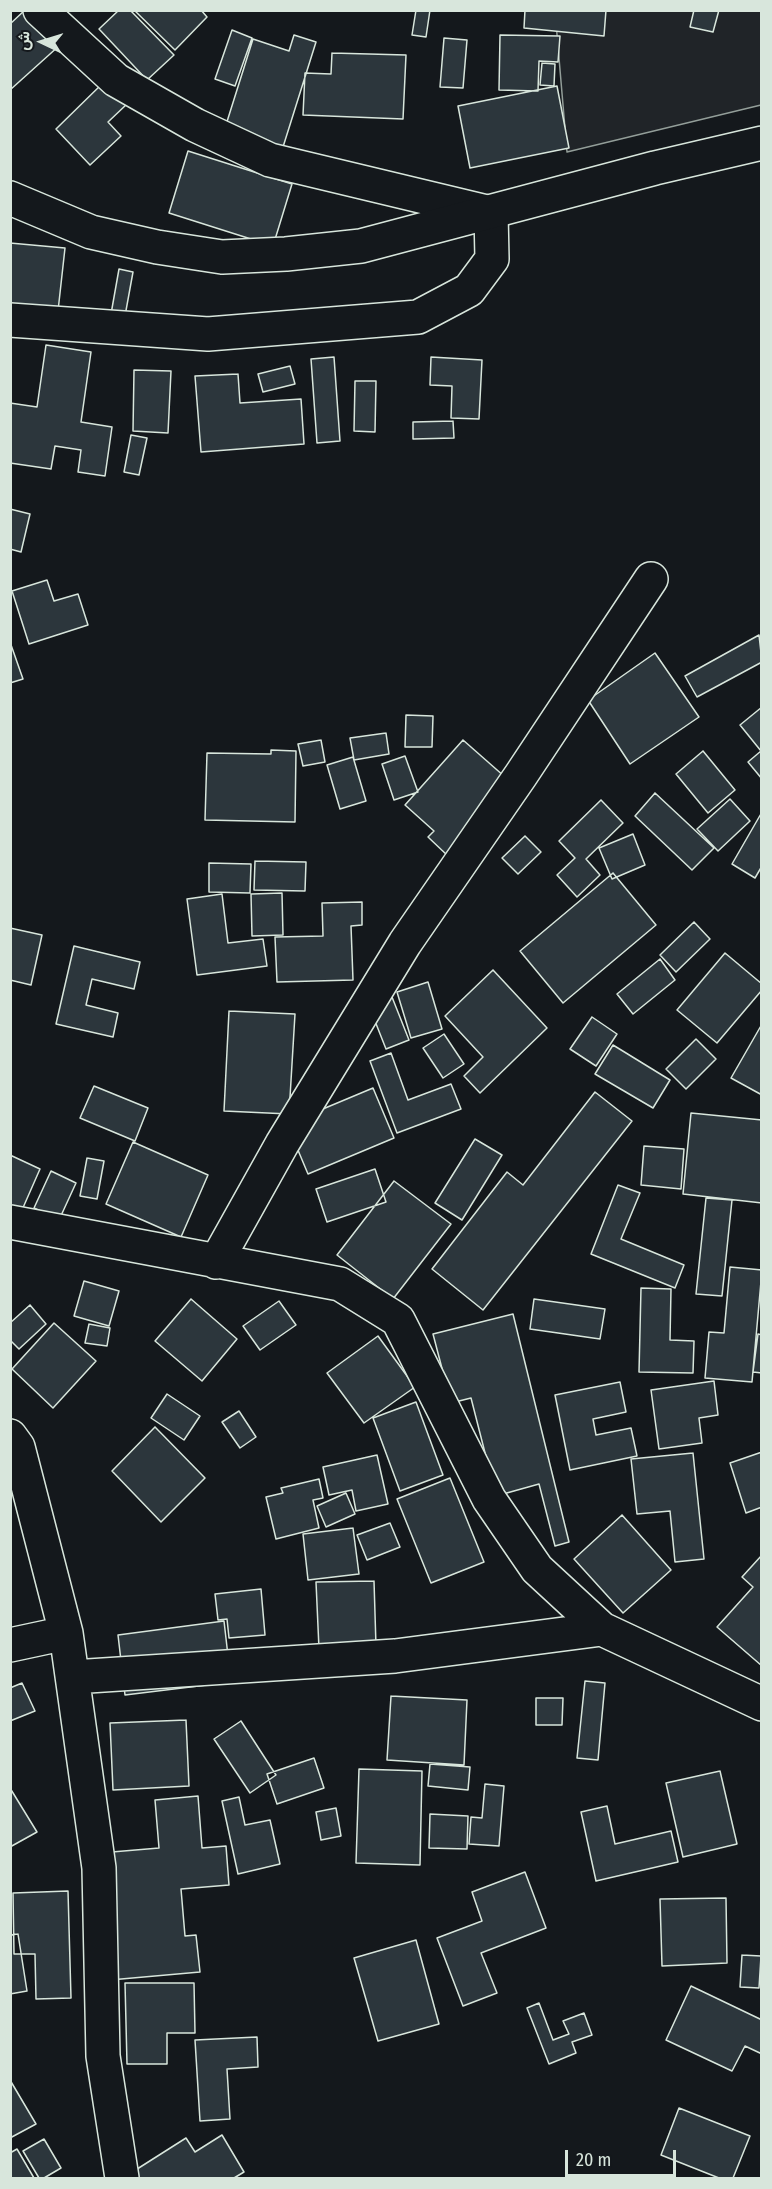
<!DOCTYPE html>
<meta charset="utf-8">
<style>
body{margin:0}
#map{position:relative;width:772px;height:2189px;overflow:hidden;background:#14181c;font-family:"Fira Sans Condensed",Vazirmatn,sans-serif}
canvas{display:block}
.frame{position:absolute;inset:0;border:12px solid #d8e6dc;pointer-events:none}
.north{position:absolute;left:12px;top:12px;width:60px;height:60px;-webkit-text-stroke:4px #14181c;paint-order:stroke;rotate:274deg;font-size:16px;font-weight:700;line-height:24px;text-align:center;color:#d8e6dc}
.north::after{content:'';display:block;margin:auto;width:21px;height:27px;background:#d8e6dc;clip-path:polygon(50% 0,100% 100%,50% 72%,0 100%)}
.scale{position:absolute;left:565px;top:2150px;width:111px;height:27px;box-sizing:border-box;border:3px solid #d8e6dc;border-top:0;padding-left:8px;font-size:18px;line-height:21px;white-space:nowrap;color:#d8e6dc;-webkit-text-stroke:4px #14181c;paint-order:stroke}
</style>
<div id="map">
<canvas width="772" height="2189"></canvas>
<div class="frame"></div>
<div class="north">ش</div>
<div class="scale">20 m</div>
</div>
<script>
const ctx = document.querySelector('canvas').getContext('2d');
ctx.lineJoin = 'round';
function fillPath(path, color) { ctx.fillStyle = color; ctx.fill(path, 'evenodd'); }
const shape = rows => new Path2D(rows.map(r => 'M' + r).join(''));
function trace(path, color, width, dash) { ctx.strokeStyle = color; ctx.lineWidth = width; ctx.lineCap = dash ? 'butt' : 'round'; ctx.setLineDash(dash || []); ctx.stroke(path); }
const green = shape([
 [555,11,761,11,761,105,567,152,555,11]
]);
const building = shape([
 [25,10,60,45,10,90,10,24,25,10],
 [119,10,130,10,174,55,147,80,99,29,119,10],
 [134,10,201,10,207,17,175,50,134,10],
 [416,10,430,10,426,37,412,35,416,10],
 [525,10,606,10,604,36,524,28,525,10],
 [694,10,719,10,713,32,690,27,694,10],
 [232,30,252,38,235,86,215,79,232,30],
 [294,35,316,42,283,147,225,128,253,39,289,51,294,35],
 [500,35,560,36,558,62,539,61,538,91,499,90,500,35],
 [444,38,467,40,463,88,440,87,444,38],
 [332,53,406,55,403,119,303,115,305,73,331,74,332,53],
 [542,63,555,64,554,86,540,85,542,63],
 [105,81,127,104,108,122,121,136,90,165,56,129,105,81],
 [557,86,569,148,470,168,458,106,557,86],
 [188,151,292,184,273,246,169,213,188,151],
 [10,243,65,248,58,311,10,306,10,243],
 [119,269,133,272,125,316,111,314,119,269],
 [46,345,91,352,81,422,112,427,105,476,78,472,81,450,55,446,51,469,10,463,10,403,37,407,46,345],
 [334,357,340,441,317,443,311,359,334,357],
 [431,357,482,360,479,419,451,418,452,386,430,385,431,357],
 [290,366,295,384,263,392,258,374,290,366],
 [134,370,171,371,168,433,133,431,134,370],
 [238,374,240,403,301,399,304,444,201,452,195,376,238,374],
 [355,381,376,381,375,432,354,431,355,381],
 [453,421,454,438,413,439,413,422,453,421],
 [131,435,147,438,139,475,124,472,131,435],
 [10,509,30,514,21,552,10,549,10,509],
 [47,580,54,601,78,594,88,625,29,644,12,591,47,580],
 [759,635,762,662,697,697,685,676,759,635],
 [10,642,23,679,10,683,10,642],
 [655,653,699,717,630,764,588,700,655,653],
 [762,707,762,779,748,762,761,751,740,725,762,707],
 [406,715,433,716,432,747,405,747,406,715],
 [386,733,389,754,354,760,350,738,386,733],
 [321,740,325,762,303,766,298,744,321,740],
 [463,740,513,784,448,856,428,837,434,831,405,805,463,740],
 [271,750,296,751,295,822,205,820,207,753,271,754,271,750],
 [703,751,735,790,708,813,676,774,703,751],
 [405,756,418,792,394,800,382,764,405,756],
 [353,757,366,801,340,809,327,765,353,757],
 [655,793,714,848,692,870,635,816,655,793],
 [730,799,750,821,718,851,697,829,730,799],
 [601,800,623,823,586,859,600,875,577,897,557,875,575,858,559,841,601,800],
 [762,812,762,866,755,878,732,864,762,812],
 [633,834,645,865,612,879,599,848,633,834],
 [525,836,541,852,518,874,502,858,525,836],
 [255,861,306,862,305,891,254,890,255,861],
 [209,863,251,864,250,893,209,892,209,863],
 [613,873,656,925,563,1003,520,951,613,873],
 [282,893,283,935,252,936,251,894,282,893],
 [222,894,228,943,263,939,267,966,197,975,187,899,222,894],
 [362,902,362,925,351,926,353,980,277,982,275,937,323,936,322,903,362,902],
 [694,922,710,939,676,972,660,955,694,922],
 [10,928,42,935,31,985,10,980,10,928],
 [74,946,140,962,134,989,92,979,86,1005,118,1013,113,1037,56,1024,74,946],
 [725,953,762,984,762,990,717,1043,677,1010,725,953],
 [660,959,675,980,633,1014,617,994,660,959],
 [493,970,547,1028,480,1093,464,1076,483,1057,445,1016,493,970],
 [428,982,442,1029,411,1038,397,992,428,982],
 [392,997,409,1040,386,1049,369,1006,392,997],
 [229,1011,295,1014,289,1114,224,1111,229,1011],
 [592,1017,617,1034,596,1066,570,1049,592,1017],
 [762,1024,762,1095,731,1078,762,1024],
 [444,1034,464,1064,443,1078,423,1048,444,1034],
 [696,1039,716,1059,686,1089,666,1069,696,1039],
 [613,1045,670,1080,653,1108,595,1074,613,1045],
 [391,1053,408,1100,451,1084,461,1109,397,1133,370,1061,391,1053],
 [94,1086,148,1108,135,1141,80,1118,94,1086],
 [373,1088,394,1138,308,1174,287,1124,373,1088],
 [595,1092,632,1121,483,1310,432,1269,507,1172,523,1185,595,1092],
 [691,1113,762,1120,762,1203,683,1194,691,1113],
 [475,1139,502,1155,462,1220,435,1203,475,1139],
 [133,1142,208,1175,181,1237,106,1204,133,1142],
 [644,1146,684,1149,681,1189,641,1185,644,1146],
 [10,1155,40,1169,22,1210,10,1205,10,1155],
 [87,1158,104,1161,97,1199,80,1196,87,1158],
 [375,1169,386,1202,327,1222,316,1189,375,1169],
 [51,1171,76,1183,59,1220,34,1208,51,1171],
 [394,1181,451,1224,393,1299,337,1255,394,1181],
 [618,1185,640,1193,621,1239,684,1265,675,1288,591,1254,618,1185],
 [706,1198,732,1200,722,1296,696,1294,706,1198],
 [730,1267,762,1270,752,1382,705,1378,709,1332,724,1333,730,1267],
 [84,1281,119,1291,109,1326,74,1316,84,1281],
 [641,1288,671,1289,670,1340,694,1341,693,1373,639,1372,641,1288],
 [191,1299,237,1339,202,1381,155,1341,191,1299],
 [534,1299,605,1309,600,1339,530,1329,534,1299],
 [279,1301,296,1325,260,1350,243,1326,279,1301],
 [30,1305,46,1324,19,1349,10,1340,10,1323,30,1305],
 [513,1314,569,1542,555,1546,539,1484,496,1496,471,1398,451,1403,433,1334,513,1314],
 [54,1323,96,1361,53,1408,12,1369,54,1323],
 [89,1324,110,1328,107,1346,85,1343,89,1324],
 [758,1334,762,1335,762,1373,753,1372,758,1334],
 [378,1336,415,1387,364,1423,327,1373,378,1336],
 [714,1381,718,1415,699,1418,702,1443,659,1449,651,1390,714,1381],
 [620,1382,626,1412,593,1419,596,1435,631,1428,637,1456,570,1470,555,1395,620,1382],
 [167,1394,200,1416,184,1440,151,1418,167,1394],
 [416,1402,443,1475,400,1491,373,1418,416,1402],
 [239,1411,256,1437,240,1448,222,1422,239,1411],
 [155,1427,205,1478,161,1522,112,1471,155,1427],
 [762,1452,762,1507,746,1513,730,1463,762,1452],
 [693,1453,704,1559,675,1562,670,1511,637,1514,631,1459,693,1453],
 [377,1455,388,1504,356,1511,352,1490,329,1495,323,1467,377,1455],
 [450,1478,484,1562,431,1583,397,1499,450,1478],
 [319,1479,323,1498,313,1500,319,1528,276,1539,266,1497,283,1493,281,1488,319,1479],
 [346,1493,355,1514,326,1527,317,1506,346,1493],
 [622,1515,671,1570,623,1613,574,1559,622,1515],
 [390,1523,400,1547,367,1560,357,1535,390,1523],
 [353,1528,359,1574,308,1580,303,1534,353,1528],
 [762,1555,762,1666,717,1627,753,1587,742,1577,762,1555],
 [374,1581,376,1646,319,1649,316,1582,374,1581],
 [261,1589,265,1635,229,1638,227,1619,218,1620,215,1594,261,1589],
 [224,1621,231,1682,125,1695,118,1635,224,1621],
 [585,1681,605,1683,598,1760,577,1758,585,1681],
 [22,1683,35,1711,10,1721,10,1688,22,1683],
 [391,1696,467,1700,464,1765,387,1760,391,1696],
 [536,1698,563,1698,562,1725,536,1725,536,1698],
 [186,1720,189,1786,113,1790,110,1723,186,1720],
 [241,1721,276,1775,250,1793,214,1739,241,1721],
 [314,1758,324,1788,277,1804,267,1774,314,1758],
 [430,1764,470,1767,468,1790,428,1786,430,1764],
 [359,1769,422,1771,420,1865,356,1863,359,1769],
 [720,1771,737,1844,683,1857,666,1783,720,1771],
 [485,1784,504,1786,499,1846,469,1844,471,1817,482,1818,485,1784],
 [10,1788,37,1832,10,1847,10,1788],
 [198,1796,202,1848,226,1846,229,1885,181,1889,185,1936,196,1935,200,1972,110,1980,100,1853,159,1848,155,1800,198,1796],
 [239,1797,245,1825,270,1820,280,1864,238,1874,222,1801,239,1797],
 [607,1806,615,1844,671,1831,678,1862,596,1881,581,1812,607,1806],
 [336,1808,341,1836,321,1840,316,1812,336,1808],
 [430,1814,468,1816,467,1849,429,1848,430,1814],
 [525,1872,546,1928,481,1953,497,1993,463,2006,437,1938,482,1921,472,1892,525,1872],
 [68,1891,71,1998,36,1999,35,1954,14,1954,13,1893,68,1891],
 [726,1898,727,1963,662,1966,660,1899,726,1898],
 [18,1934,27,1991,10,1994,10,1935,18,1934],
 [416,1940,439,2024,378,2041,354,1958,416,1940],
 [742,1955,761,1956,759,1988,740,1987,742,1955],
 [125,1983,194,1983,195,2033,167,2033,167,2064,127,2064,125,1983],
 [691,1986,762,2020,762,2054,745,2046,732,2071,666,2040,691,1986],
 [539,2003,553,2040,569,2034,563,2021,584,2013,592,2035,572,2042,576,2053,549,2064,527,2008,539,2003],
 [257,2037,258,2067,227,2069,230,2119,200,2121,195,2040,257,2037],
 [10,2080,36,2124,10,2138,10,2080],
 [679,2108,750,2136,733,2178,719,2178,661,2155,679,2108],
 [222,2135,244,2172,234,2178,139,2178,134,2171,186,2138,195,2152,222,2135],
 [44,2139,61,2168,44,2178,39,2178,23,2151,44,2139],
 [17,2149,34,2178,10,2178,10,2153,17,2149]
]);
const minor = shape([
 [10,320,208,334,418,317,469,290,492,259,491,213,270,160,195,125,116,80,40,10],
 [10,1222,340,1284,398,1320,489,1499,537,1569,602,1629,762,1704],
 [216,1262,282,1144,405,943,521,775,651,579],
 [10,1436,18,1447,66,1633,99,1868,103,2056,122,2178],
 [10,1645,66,1633],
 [73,1677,395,1656,602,1629]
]);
const major = shape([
 [10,198,91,232,157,247,222,257,286,254,361,246,655,168,762,143]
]);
fillPath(green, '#202428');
trace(green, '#939e99', 1.5);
fillPath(building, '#2c363c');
trace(building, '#d8e6dc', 1.5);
trace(minor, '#d8e6dc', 36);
trace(major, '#d8e6dc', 36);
trace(minor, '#14181c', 33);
trace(major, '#14181c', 33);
</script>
